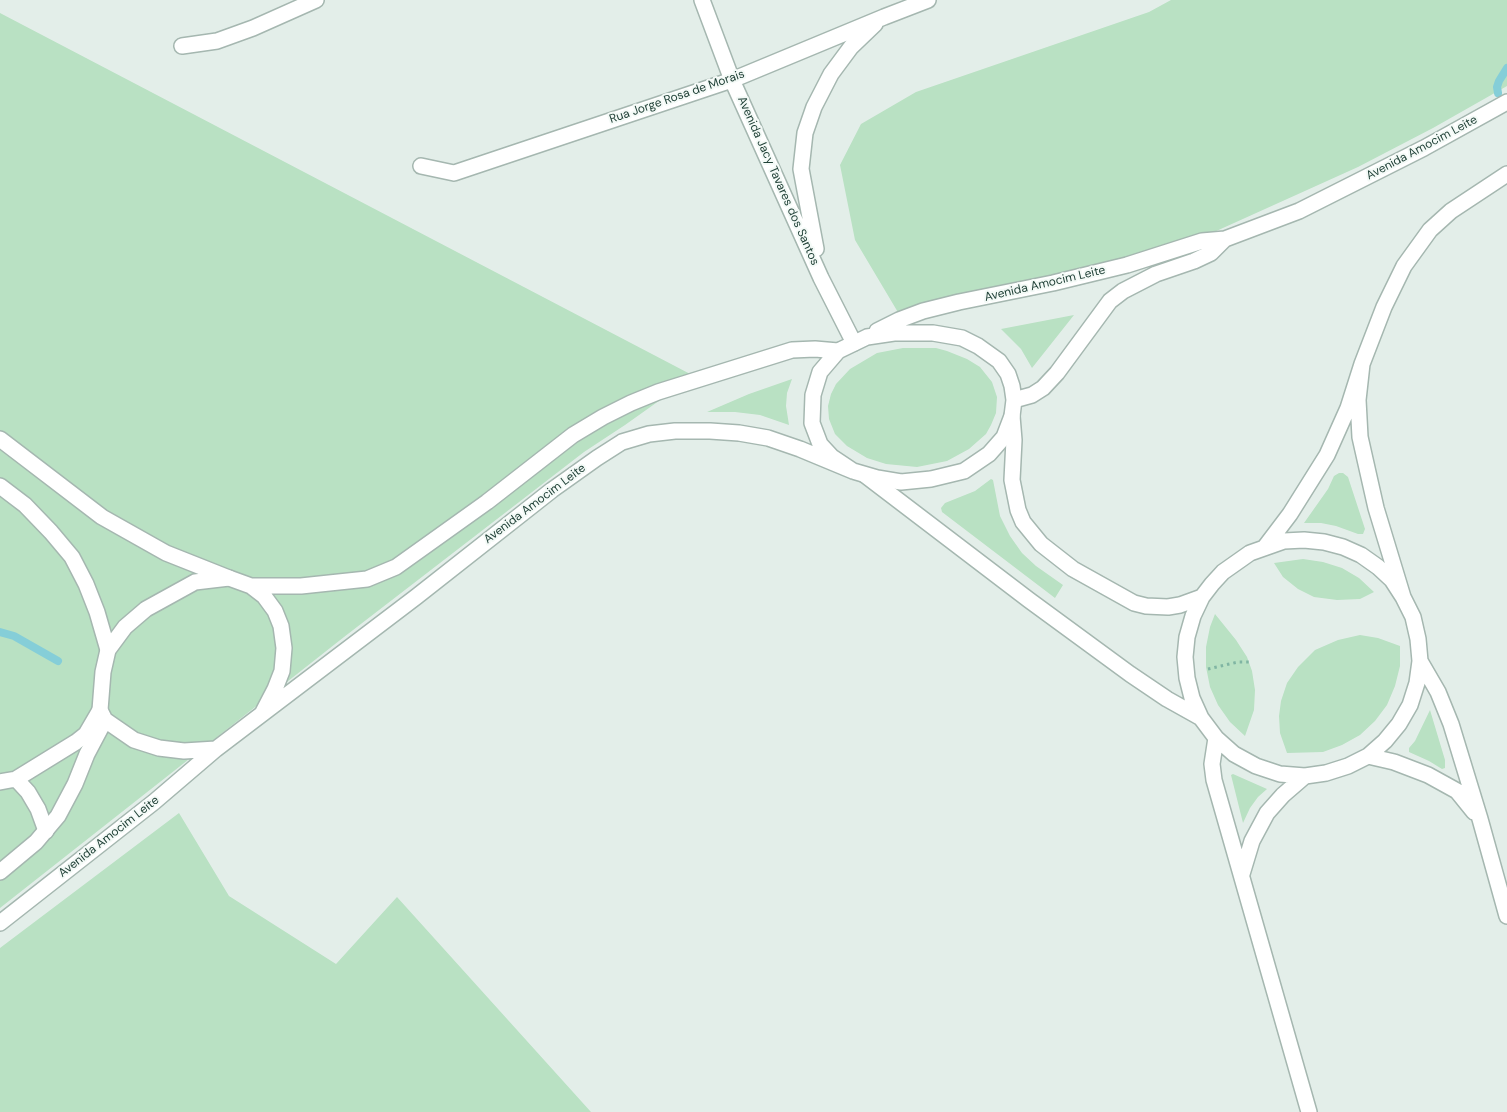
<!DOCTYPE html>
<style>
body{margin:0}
canvas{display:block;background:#e3eee9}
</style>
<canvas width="1507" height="1112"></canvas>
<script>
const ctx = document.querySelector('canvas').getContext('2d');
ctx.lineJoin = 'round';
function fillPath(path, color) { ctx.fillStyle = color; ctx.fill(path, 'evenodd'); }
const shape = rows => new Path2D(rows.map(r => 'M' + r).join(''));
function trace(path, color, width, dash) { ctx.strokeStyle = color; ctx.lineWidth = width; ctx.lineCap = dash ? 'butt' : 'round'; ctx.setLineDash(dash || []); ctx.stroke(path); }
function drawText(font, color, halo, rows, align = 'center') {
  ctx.font = font + ' "DM Sans",sans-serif'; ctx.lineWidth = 4; ctx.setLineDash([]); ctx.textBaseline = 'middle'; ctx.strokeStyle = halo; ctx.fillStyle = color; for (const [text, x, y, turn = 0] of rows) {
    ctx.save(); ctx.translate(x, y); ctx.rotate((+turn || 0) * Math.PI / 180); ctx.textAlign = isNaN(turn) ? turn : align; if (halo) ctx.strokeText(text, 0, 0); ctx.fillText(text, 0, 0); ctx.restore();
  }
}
const green = shape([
 [1171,0,1507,0,1507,86,1433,128,1358,167,1172,251,899,314,855,240,840,165,861,124,916,92,1149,12],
 [0,13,694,376,625,425,584,452,344,637,0,908],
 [1074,315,1032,368,1021,349,1001,329],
 [903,348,936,348,947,351,967,359,980,367,992,382,997,397,996,413,991,425,986,434,969,449,947,461,917,467,886,464,867,458,847,446,835,434,829,419,828,406,831,394,836,384,850,369,877,353],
 [792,379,787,393,786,406,789,425,760,415,735,412,707,412,749,394],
 [1339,473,1343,473,1348,477,1365,529,1363,534,1358,534,1336,526,1321,523,1304,523,1328,489,1334,476],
 [991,479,993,480,1000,516,1010,536,1022,553,1036,566,1063,585,1055,598,942,512,941,508,945,503,975,491],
 [1303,559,1323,562,1342,568,1359,578,1374,592,1360,599,1337,600,1314,597,1298,589,1283,577,1274,563],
 [1215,614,1236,640,1247,657,1252,671,1255,690,1254,710,1245,736,1230,722,1218,705,1210,687,1206,667,1206,647,1210,627],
 [1360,635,1378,638,1400,646,1400,666,1395,686,1387,705,1375,721,1360,735,1342,745,1323,752,1287,753,1280,733,1279,716,1281,701,1287,683,1298,667,1315,650,1338,640],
 [1430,710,1445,760,1445,768,1442,769,1429,761,1409,752,1409,748,1415,741],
 [1233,774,1267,789,1258,797,1250,808,1243,823,1231,775],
 [179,813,229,896,336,964,397,897,591,1112,0,1112,0,948]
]);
const stream = shape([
 [1498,93,1497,87,1499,81,1507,68],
 [0,632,14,636,58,661]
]);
const path = shape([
 [1208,669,1238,662,1249,662]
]);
const minor = shape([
 [702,0,732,80,821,278,854,343],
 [182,46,217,41,253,28,316,0],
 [421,166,454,173,732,80,884,17,928,0],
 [816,249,801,169,805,133,814,107,831,74,851,47,875,24],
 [1362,364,1358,400,1360,437,1376,508,1403,597,1413,617,1418,639,1420,661,1417,683,1410,705,1399,724,1385,741,1368,756,1348,766,1326,773,1305,776,1280,774,1256,766,1234,754,1216,738,1201,718,1192,698,1187,678,1185,657,1187,637,1193,616,1202,597,1212,584,1223,572,1250,553,1284,541,1304,540,1324,542,1343,547,1361,555,1378,567,1392,580,1403,597],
 [1012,416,1014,440,1012,480,1018,510,1023,522,1041,544,1073,569,1134,603,1146,606,1168,607,1180,605,1202,597],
 [0,439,102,517,166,553,229,578],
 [865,475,1029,600,1130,674,1167,699,1201,718],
 [0,486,25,505,51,532,72,557,86,584,97,612,108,650],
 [1265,547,1290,514,1327,455,1348,408,1362,364,1384,307,1404,266,1430,230,1451,211,1507,174],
 [1420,661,1438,692,1451,724,1480,819,1507,916],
 [1216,738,1212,764,1214,780,1309,1112],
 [1368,756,1394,762,1428,775,1457,791,1474,812],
 [16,779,28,792,38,809,46,831],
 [0,782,16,779,76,742,86,734,100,710],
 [1242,874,1252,841,1267,813,1283,795,1305,776]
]);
const tertiary = shape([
 [877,331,899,320,923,311,959,302,1053,283,1127,265,1202,241,1225,239,1299,211,1424,148,1507,102],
 [1014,400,1032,395,1043,388,1057,373,1110,301,1123,291,1156,274,1194,261,1211,253,1225,239],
 [229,578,251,586,264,596,275,611,281,626,284,648,282,671,275,689,262,714,216,749,184,751,159,748,134,740,105,720,100,710,103,672,108,650,125,627,146,609,195,582,229,578],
 [251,586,301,586,367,579,396,567,487,502,573,435,603,417,631,403,658,392,792,350,815,349,838,351],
 [262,714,416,597,552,490,597,458,622,442,649,434,675,431,710,431,739,433,768,438,800,449,853,471,877,478,901,482,931,479,964,471,989,454,1004,437,1012,416,1014,400,1012,386,1008,374,999,361,978,346,962,338,933,333,894,333,867,337,838,351,820,372,813,395,812,423,820,444,832,457,853,471],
 [0,872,36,842,58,816,75,784,87,754,105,720],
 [0,923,154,802,216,749]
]);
const streetNames = [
 ["Rua Jorge Rosa de Morais",677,97,-19],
 ["Avenida Amocim Leite",1422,148,-28],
 ["Avenida Jacy Tavares dos Santos",778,181,66],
 ["Avenida Amocim Leite",1045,284,-13],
 ["Avenida Amocim Leite",535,504,-37],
 ["Avenida Amocim Leite",109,837,-38]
];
fillPath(green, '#b9e1c3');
trace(stream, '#85ced8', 8);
trace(minor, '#a5b7b0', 18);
trace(tertiary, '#a5b7b0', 18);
trace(path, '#80b5a3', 3, [2.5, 4]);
trace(minor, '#fff', 15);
trace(tertiary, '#fff', 15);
drawText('12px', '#204137', '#f4faf7', streetNames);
</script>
